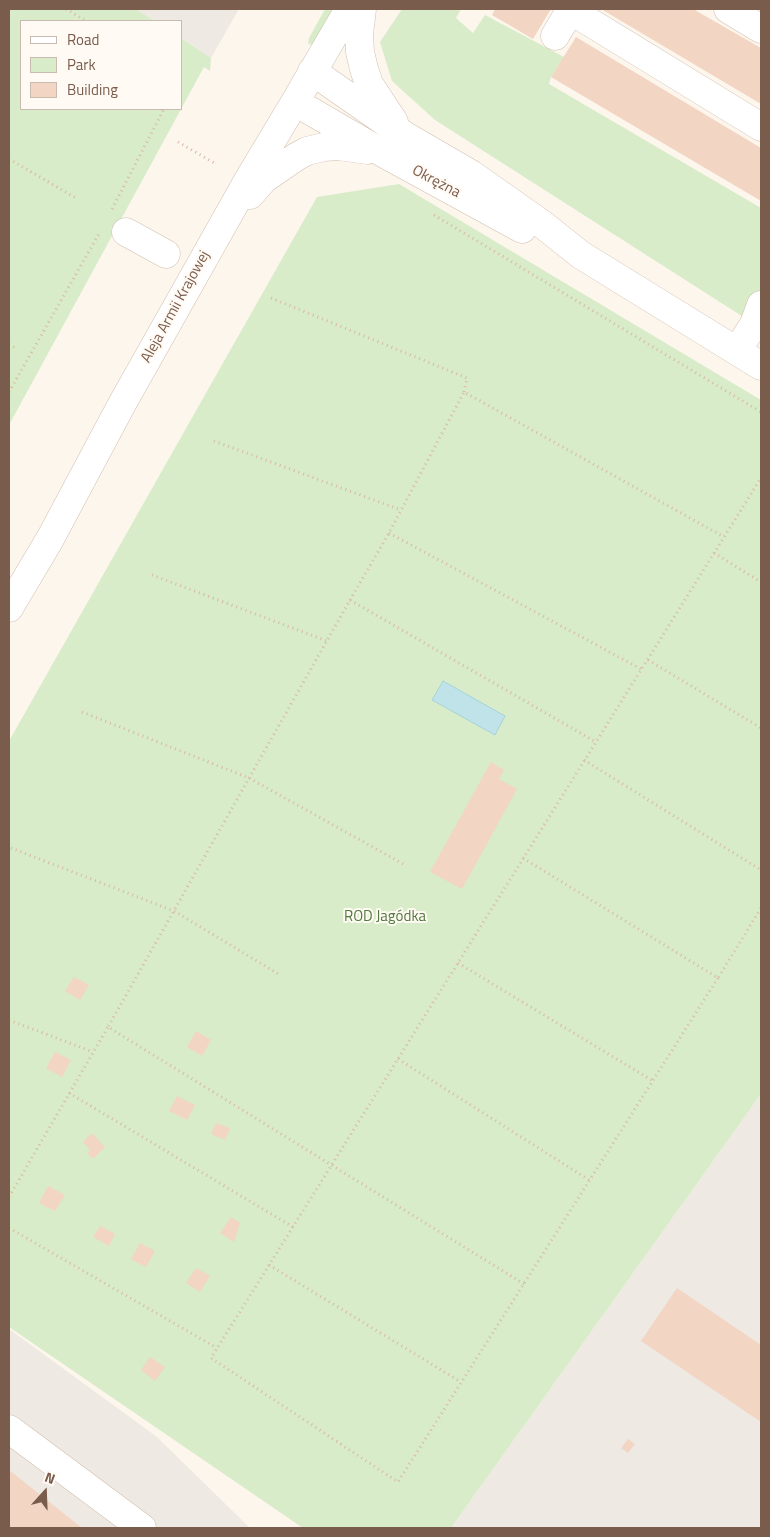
<!DOCTYPE html>
<meta charset="utf-8">
<style>
body{margin:0}
#map{position:relative;width:770px;height:1537px;overflow:hidden;background:#fdf6ec;font-family:"Titillium Web",sans-serif}
canvas{display:block}
.frame{position:absolute;inset:0;border:10px solid #7a5c4d;pointer-events:none}
.legend{position:absolute;left:20px;top:20px;width:162px;height:90px;box-sizing:border-box;background:#fffaf3;border:1px solid #cabbb1;margin:0;padding:6px 9px;list-style:none;font-size:15px;color:#7a5c4d}
.legend li{display:flex;align-items:center;gap:10px;height:25px}
.legend b{width:25px;border:1px solid #cabbb1}
.north{position:absolute;left:20px;top:1467px;width:50px;height:50px;-webkit-text-stroke:4px #fffaf3;paint-order:stroke;rotate:20deg;font-size:14px;font-weight:700;line-height:20px;text-align:center;color:#7a5c4d}
.north::after{content:'';display:block;margin:auto;width:18px;height:22px;background:#7a5c4d;clip-path:polygon(50% 0,100% 100%,50% 72%,0 100%)}
</style>
<div id="map">
<canvas width="770" height="1537"></canvas>
<div class="frame"></div>
<ul class="legend">
<li><b style="height:6px;background:#fff"></b>Road</li>
<li><b style="height:14px;background:#d8ecc9"></b>Park</li>
<li><b style="height:14px;background:#f3d5c3"></b>Building</li>
</ul>
<div class="north">N</div>
</div>
<script>
const ctx = document.querySelector('canvas').getContext('2d');
ctx.lineJoin = 'round';
function fillPath(path, color) { ctx.fillStyle = color; ctx.fill(path, 'evenodd'); }
const shape = rows => new Path2D(rows.map(r => 'M' + r).join(''));
function trace(path, color, width, dash) { ctx.strokeStyle = color; ctx.lineWidth = width; ctx.lineCap = dash ? 'butt' : 'round'; ctx.setLineDash(dash || []); ctx.stroke(path); }
function drawText(font, color, halo, rows, align = 'center') {
  ctx.font = font + ' "Titillium Web",sans-serif'; ctx.lineWidth = 4; ctx.setLineDash([]); ctx.textBaseline = 'middle'; ctx.strokeStyle = halo; ctx.fillStyle = color; for (const [text, x, y, turn = 0] of rows) {
    ctx.save(); ctx.translate(x, y); ctx.rotate((+turn || 0) * Math.PI / 180); ctx.textAlign = isNaN(turn) ? turn : align; if (halo) ctx.strokeText(text, 0, 0); ctx.fillText(text, 0, 0); ctx.restore();
  }
}
const industrial = shape([
 [136,9,239,9,211,58,181,38,181,21,155,21],
 [761,1094,761,1528,451,1528],
 [9,1329,157,1437,250,1528,9,1528]
]);
const green = shape([
 [9,9,136,9,155,21,21,21,21,109,181,109,181,38,211,58,210,71,204,67,9,425],
 [325,9,336,9,316,45,308,44,309,38],
 [402,9,461,9,456,18,473,33,485,15,564,57,551,77,549,84,761,208,761,288,748,320,435,120,392,81,380,42],
 [399,184,761,400,761,1094,451,1528,303,1528,9,1327,9,741,317,197]
]);
const water = shape([
 [443,681,505,716,495,735,432,700,443,681]
]);
const building = shape([
 [495,9,551,9,533,39,492,15],
 [601,9,693,9,761,48,761,104],
 [576,37,761,148,761,201,551,77],
 [491,762,504,770,499,779,517,789,462,889,430,872],
 [74,977,89,985,80,1000,65,991],
 [196,1031,211,1040,202,1056,187,1047],
 [55,1052,71,1060,62,1077,46,1068],
 [177,1096,195,1105,187,1120,169,1111],
 [216,1123,230,1128,225,1140,211,1134],
 [92,1133,105,1147,93,1159,87,1153,90,1150,83,1142],
 [48,1186,65,1195,55,1211,39,1203],
 [231,1217,240,1223,234,1242,220,1233],
 [100,1226,115,1234,109,1246,93,1237],
 [140,1243,155,1251,146,1267,131,1259],
 [196,1268,210,1276,200,1292,186,1283],
 [677,1288,761,1345,761,1422,641,1341],
 [150,1357,165,1367,155,1381,141,1370],
 [628,1439,635,1444,628,1453,621,1448],
 [9,1470,82,1528,9,1528]
]);
const path = shape([
 [66,9,86,21],
 [178,142,216,164],
 [9,159,76,198],
 [112,209,164,109],
 [434,215,761,412],
 [271,298,467,378,464,392],
 [9,344,17,349],
 [9,392,100,232],
 [214,441,401,510],
 [389,533,641,669],
 [714,553,761,582],
 [152,575,327,641],
 [350,600,389,533,464,392,724,537],
 [648,660,761,728],
 [82,712,249,778,405,865],
 [584,760,761,870],
 [11,848,174,911,280,975],
 [523,858,718,978,761,908],
 [458,963,653,1081],
 [718,978,398,1482,211,1358,761,478],
 [9,1020,93,1052],
 [398,1059,589,1180],
 [69,1093,293,1227],
 [9,1197,108,1027],
 [9,1228,217,1348],
 [269,1265,461,1382],
 [524,1284,108,1027,350,600,596,742]
]);
const minor = shape([
 [362,9,359,34,360,52,364,69,369,84,394,122],
 [728,9,761,29],
 [570,10,761,127],
 [555,36,571,9],
 [312,71,404,135,471,174,542,224,581,255,761,366],
 [295,102,381,152,522,229],
 [250,195,264,179,296,157,307,151,324,147,338,146,368,150],
 [126,232,166,254],
 [737,351,754,324,761,305],
 [9,608,50,539,122,404,247,182,295,102,349,9],
 [9,1429,142,1528]
]);
const streetNames = [
 ["Okrężna",436,182,28],
 ["Aleja Armii Krajowej",176,307,-61]
];
const parkNames = [
 ["ROD Jagódka",385,917]
];
fillPath(industrial, '#efe9e4');
fillPath(green, '#d8ecc9');
fillPath(water, '#bfe3e8');
trace(water, '#a5d3da', 1);
fillPath(building, '#f3d5c3');
trace(minor, '#d1beb0', 29);
trace(path, '#d9b8a5', 3, [1, 4]);
trace(minor, '#fff', 28);
drawText('15px', '#7a5c4d', '#fffaf3', streetNames);
drawText('15px', '#537a41', '#fffaf3', parkNames);
</script>
